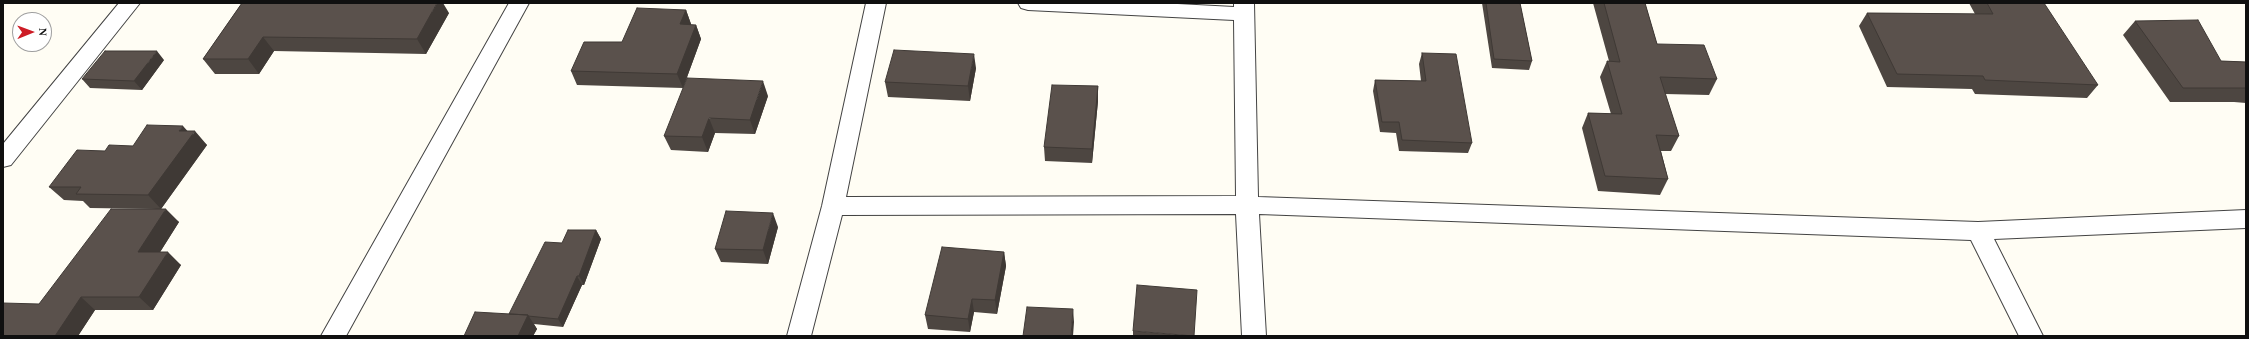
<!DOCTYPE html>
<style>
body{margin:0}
#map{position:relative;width:2249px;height:339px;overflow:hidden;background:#fffdf4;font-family:Georgia,serif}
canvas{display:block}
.frame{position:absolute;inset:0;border:4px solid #101010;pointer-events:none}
.north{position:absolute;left:12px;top:12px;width:40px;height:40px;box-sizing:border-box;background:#fff;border:1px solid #9f9f9f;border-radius:50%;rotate:89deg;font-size:11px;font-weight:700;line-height:16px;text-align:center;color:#101010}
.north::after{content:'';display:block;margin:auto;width:14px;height:18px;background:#cd1c26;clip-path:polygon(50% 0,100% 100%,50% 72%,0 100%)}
</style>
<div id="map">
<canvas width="2249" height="339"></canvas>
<div class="frame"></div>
<div class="north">N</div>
</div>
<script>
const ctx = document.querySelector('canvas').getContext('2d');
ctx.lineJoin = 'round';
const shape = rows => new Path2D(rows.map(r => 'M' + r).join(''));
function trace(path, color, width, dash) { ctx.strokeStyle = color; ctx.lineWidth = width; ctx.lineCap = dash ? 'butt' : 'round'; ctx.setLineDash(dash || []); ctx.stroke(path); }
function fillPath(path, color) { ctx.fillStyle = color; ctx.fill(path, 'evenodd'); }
const minor = shape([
 [119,3,140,3,11,165,3,167,3,144,119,3],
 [509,3,529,3,346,336,321,336,509,3],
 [866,3,886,3,846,197,1236,196,1234,20,1028,10,1021,8,1018,3,1159,3,1234,7,1234,3,1254,3,1258,197,1978,222,2246,210,2246,228,1994,239,2043,336,2019,336,1971,240,1259,214,1266,336,1242,336,1236,214,842,215,811,336,787,336,822,206,866,3]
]);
const wall = shape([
 [242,3,449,13,426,54,274,51,259,74,215,74,203,59],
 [1482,3,1520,3,1532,61,1529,70,1492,68],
 [1593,3,1645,3,1657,44,1717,79,1709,95,1665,94,1679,136,1671,151,1661,151,1668,179,1660,195,1598,191,1582,128,1588,113,1611,114,1600,77,1607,61,1609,61],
 [1969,3,2037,3,2098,85,2087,98,1975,94,1972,89,1887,87,1859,26,1867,13,1975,14],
 [686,10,691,24,691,25,696,25,701,39,683,88,577,85,571,71,622,42],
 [2135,21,2221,61,2246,62,2246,103,2234,102,2170,102,2123,35],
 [1422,53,1472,143,1468,153,1399,151,1396,133,1380,132,1373,91,1375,80,1421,81,1419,64],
 [164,60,142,90,90,88,82,79],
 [976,68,970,101,888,97,885,82],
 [1098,86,1098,101,1092,163,1045,161,1044,147],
 [768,96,755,134,715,133,708,152,671,150,664,136],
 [187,131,207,145,161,209,179,222,160,252,181,265,153,310,95,310,78,336,3,336,39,304,157,209,90,208,83,201,64,200,49,187,105,151,133,146],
 [778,227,768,264,721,262,715,249],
 [596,230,601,239,584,285,582,285,563,327,534,324,537,329,533,336,464,336,509,314,562,243],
 [1004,252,1006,266,997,314,974,312,970,332,928,329,925,315],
 [1133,331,1194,336,1133,336]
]);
const shadedWall = shape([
 [437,3,443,3,449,13,426,54,417,39],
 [686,10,691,24,685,38,680,24],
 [696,25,701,39,683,88,677,74],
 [263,37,274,51,259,74,248,59],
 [157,51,164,60,142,90,134,81],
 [974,54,976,68,970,101,968,86],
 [763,81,768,96,755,134,750,120],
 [1098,86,1098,101,1092,163,1092,149],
 [709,118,715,133,708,152,702,137],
 [183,126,192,136,195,131,207,145,161,209,148,195,179,131],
 [166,209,179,222,152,265,138,252],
 [773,213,778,227,768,264,763,250],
 [596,230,601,239,584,285,579,276],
 [168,252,181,265,153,310,139,297],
 [1004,252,1006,266,997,314,995,300],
 [577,276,582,285,563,327,558,319],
 [81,297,95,310,78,336,55,336],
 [972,299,974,312,970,332,968,319],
 [1073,309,1074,322,1073,336,1071,336],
 [528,315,537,329,533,336,518,336]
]);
const building = shape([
 [242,3,437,3,417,39,263,37,248,59,203,59,242,3],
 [1486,3,1520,3,1532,61,1494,59,1486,3],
 [1604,3,1645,3,1657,44,1704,45,1717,79,1660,77,1679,136,1656,135,1668,179,1605,176,1588,113,1622,114,1607,61,1620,62,1604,3],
 [1987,3,2044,3,2098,85,1985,80,1983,76,1897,74,1867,13,1993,14,1987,3],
 [637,8,686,10,680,24,696,25,677,74,571,71,584,42,622,42,637,8],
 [2198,20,2221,61,2246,62,2246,88,2183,88,2135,21,2198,20],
 [894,50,974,54,968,86,885,82,894,50],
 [105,51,157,51,134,81,82,79,105,51],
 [1422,53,1456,54,1472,143,1402,140,1399,122,1382,122,1375,80,1426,81,1422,53],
 [687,78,763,81,750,120,709,118,702,137,664,136,687,78],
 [1052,85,1098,86,1092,149,1044,147,1052,85],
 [147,125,183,126,179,131,195,131,148,195,76,194,81,187,49,187,77,150,105,151,109,145,133,146,147,125],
 [111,209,166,209,138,252,168,252,139,297,81,297,55,336,3,336,3,303,39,304,111,209],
 [726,211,773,213,763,250,715,249,726,211],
 [568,230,596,230,579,276,577,276,558,319,528,316,528,315,509,314,545,242,562,243,568,230],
 [942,247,1004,252,995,300,972,299,968,319,925,315,942,247],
 [1137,285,1197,290,1194,336,1133,331,1137,285],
 [1027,307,1073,309,1071,336,1023,336,1027,307],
 [475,312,528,315,518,336,464,336,475,312]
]);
trace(minor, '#434343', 2);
fillPath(minor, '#fff');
fillPath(wall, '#4d4641');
fillPath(shadedWall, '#3f3935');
fillPath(building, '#5a514c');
trace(building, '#3f3935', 1);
</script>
